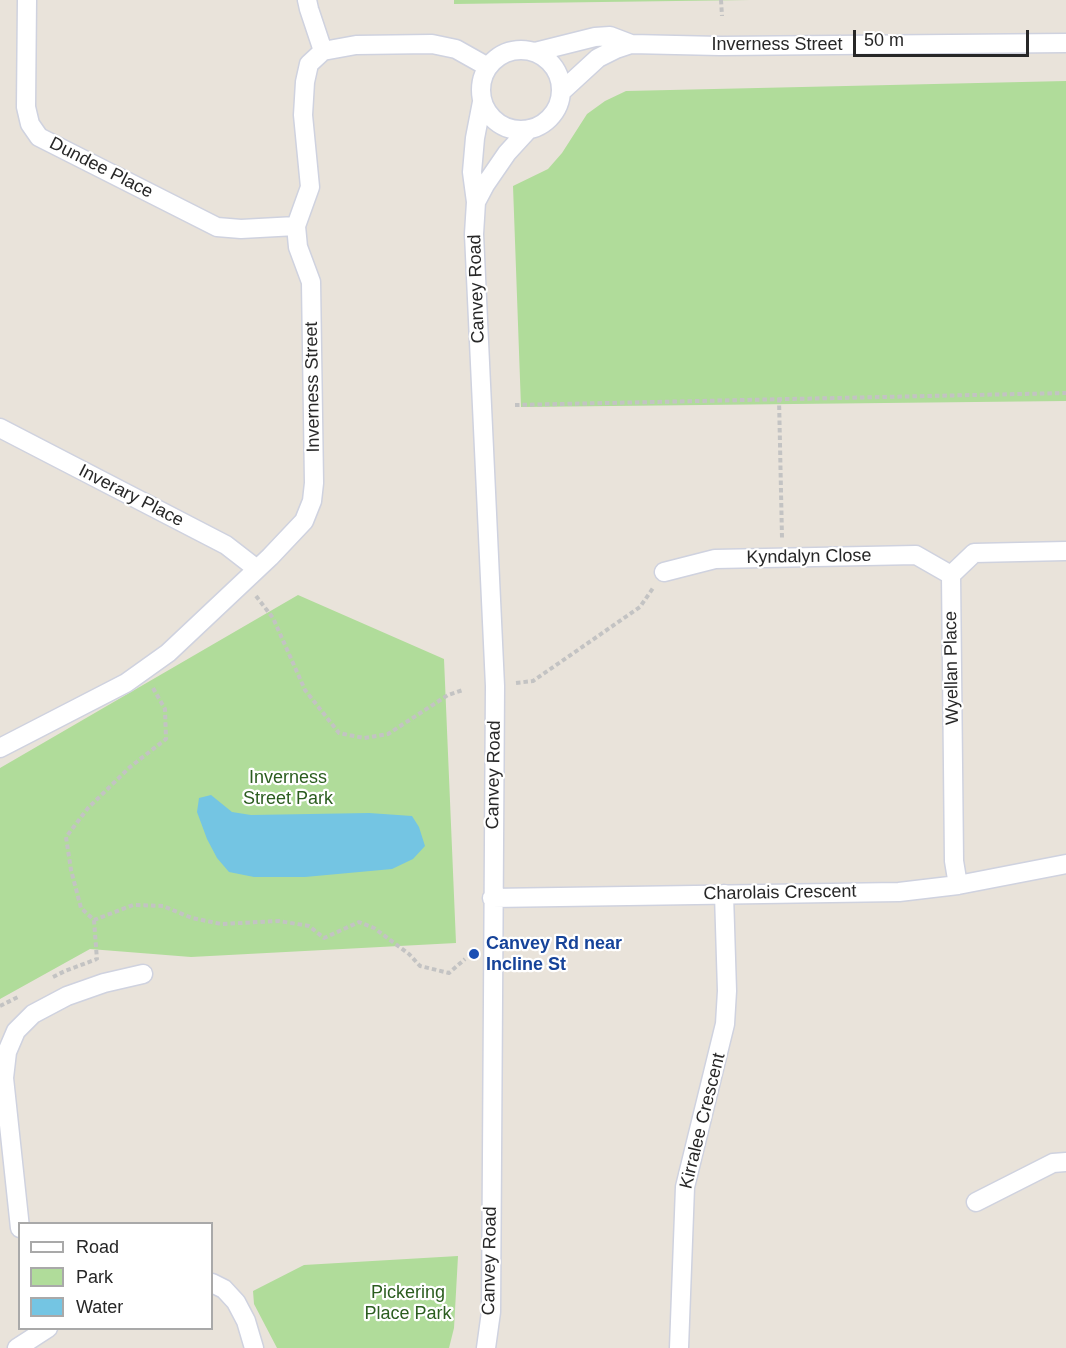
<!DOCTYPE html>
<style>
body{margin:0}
#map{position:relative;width:1066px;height:1348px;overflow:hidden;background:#e9e3da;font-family:Arial,sans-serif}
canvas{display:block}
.legend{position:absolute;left:18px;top:1222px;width:195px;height:108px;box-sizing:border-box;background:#fff;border:2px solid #a9a9a9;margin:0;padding:8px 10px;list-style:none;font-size:18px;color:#272727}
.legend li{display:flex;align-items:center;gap:12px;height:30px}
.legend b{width:30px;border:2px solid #a9a9a9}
.scale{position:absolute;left:853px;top:30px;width:176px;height:27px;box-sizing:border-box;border:3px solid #272727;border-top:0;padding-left:8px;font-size:18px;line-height:21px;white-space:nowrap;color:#272727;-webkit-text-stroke:4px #fff;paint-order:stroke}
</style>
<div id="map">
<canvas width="1066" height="1348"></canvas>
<ul class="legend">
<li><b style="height:8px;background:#fff"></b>Road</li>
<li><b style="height:16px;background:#b0dc9a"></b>Park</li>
<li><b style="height:16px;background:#74c5e3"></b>Water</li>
</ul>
<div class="scale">50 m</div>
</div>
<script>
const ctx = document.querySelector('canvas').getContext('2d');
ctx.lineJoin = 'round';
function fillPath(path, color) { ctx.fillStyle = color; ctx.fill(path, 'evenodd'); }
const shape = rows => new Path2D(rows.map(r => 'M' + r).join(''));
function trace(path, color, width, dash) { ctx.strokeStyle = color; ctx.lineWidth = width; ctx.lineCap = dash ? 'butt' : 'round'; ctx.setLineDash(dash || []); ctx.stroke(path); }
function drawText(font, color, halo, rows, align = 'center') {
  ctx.font = font + ' Arial,sans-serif'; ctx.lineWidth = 4.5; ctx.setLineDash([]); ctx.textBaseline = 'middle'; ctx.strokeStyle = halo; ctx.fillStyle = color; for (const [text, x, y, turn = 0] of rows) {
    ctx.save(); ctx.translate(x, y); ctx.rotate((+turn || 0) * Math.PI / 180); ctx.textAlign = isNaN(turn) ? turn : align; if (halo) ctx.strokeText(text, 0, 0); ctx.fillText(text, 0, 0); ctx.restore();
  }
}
const green = shape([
 [454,0,750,0,454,4],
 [1066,81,1066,401,521,407,513,186,548,169,562,153,587,114,605,101,626,91],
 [298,595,444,659,456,943,191,957,90,949,0,999,0,768],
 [458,1256,454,1328,449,1348,277,1348,254,1304,253,1291,304,1265]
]);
const water = shape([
 [211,795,232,812,251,815,369,813,412,816,419,827,425,846,413,859,392,869,305,877,254,877,229,872,217,858,207,839,197,812,199,798]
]);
const path = shape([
 [721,0,722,16],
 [779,398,782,538],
 [515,405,1066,393],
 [256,596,273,618,305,690,339,733,364,738,388,734,448,695,463,690],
 [516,683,533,681,640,607,653,588],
 [153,688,165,709,166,739,130,767,88,808,66,837,71,870,81,908,94,920,133,905,163,906,192,918,221,924,279,921,309,926,324,938,359,922,374,928,409,954,420,966,449,973,465,959],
 [94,920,97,960],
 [53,977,65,971,97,959],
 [0,1006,18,997]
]);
const minor = shape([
 [27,0,26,107,30,124,39,137,217,227,241,229,296,226],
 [307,0,309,9,323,51],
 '481 90a40 40 0 1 1 80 0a40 40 0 1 1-80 0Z',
 [535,52,595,37,610,36,631,44],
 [561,92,598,58,616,49,631,44,720,46,1066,43],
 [482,102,475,138,472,172,476,202,474,234,495,686,491,1312,486,1348],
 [476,202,485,185,507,153,529,129],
 [0,428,226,545,257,569],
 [664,572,715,559,916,555,951,575],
 [0,748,126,683,168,653,270,557,304,521,312,501,314,483,311,282,298,247,296,226,310,187,303,115,305,82,309,64,323,51,356,45,432,44,456,49,488,67],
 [958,885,954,861,951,575,974,553,1066,551],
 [492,898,899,892,958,885,1066,864],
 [976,1202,1053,1163,1066,1162],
 [20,1228,4,1078,7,1052,16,1031,33,1014,67,996,104,983,143,974],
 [212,1283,224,1289,236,1302,246,1321,254,1348],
 [17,1348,48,1328],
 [679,1348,685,1187,725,1024,727,991,724,894]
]);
const markers = [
 [474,954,6,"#1a4fb4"]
];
const streetNames = [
 ["Inverness Street",777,45],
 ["Dundee Place",101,168,27],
 ["Canvey Road",477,289,-92],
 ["Inverness Street",313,387,-91],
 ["Inverary Place",131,496,27],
 ["Kyndalyn Close",809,557,-1],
 ["Wyellan Place",952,668,-91],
 ["Canvey Road",494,775,-89],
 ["Charolais Crescent",780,893,-1],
 ["Kirralee Crescent",703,1121,-76],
 ["Canvey Road",490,1261,-89]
];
const parkNames = [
 ["Inverness",288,778],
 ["Street Park",288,799],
 ["Pickering",408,1293],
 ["Place Park",408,1314]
];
const transitNames = [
 ["Canvey Rd near",486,944],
 ["Incline St",486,965]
];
fillPath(green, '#b0dc9a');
fillPath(water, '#74c5e3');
trace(minor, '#cfd2df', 21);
trace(path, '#c3c3c3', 4, [4.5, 3]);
trace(minor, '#fff', 18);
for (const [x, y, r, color] of markers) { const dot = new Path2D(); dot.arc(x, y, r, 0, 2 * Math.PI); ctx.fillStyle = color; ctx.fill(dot); trace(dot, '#fff', 2); }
drawText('18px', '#272727', '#fff', streetNames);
drawText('18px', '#2b5d1f', '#fff', parkNames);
drawText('bold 18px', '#164399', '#fff', transitNames, 'left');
</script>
